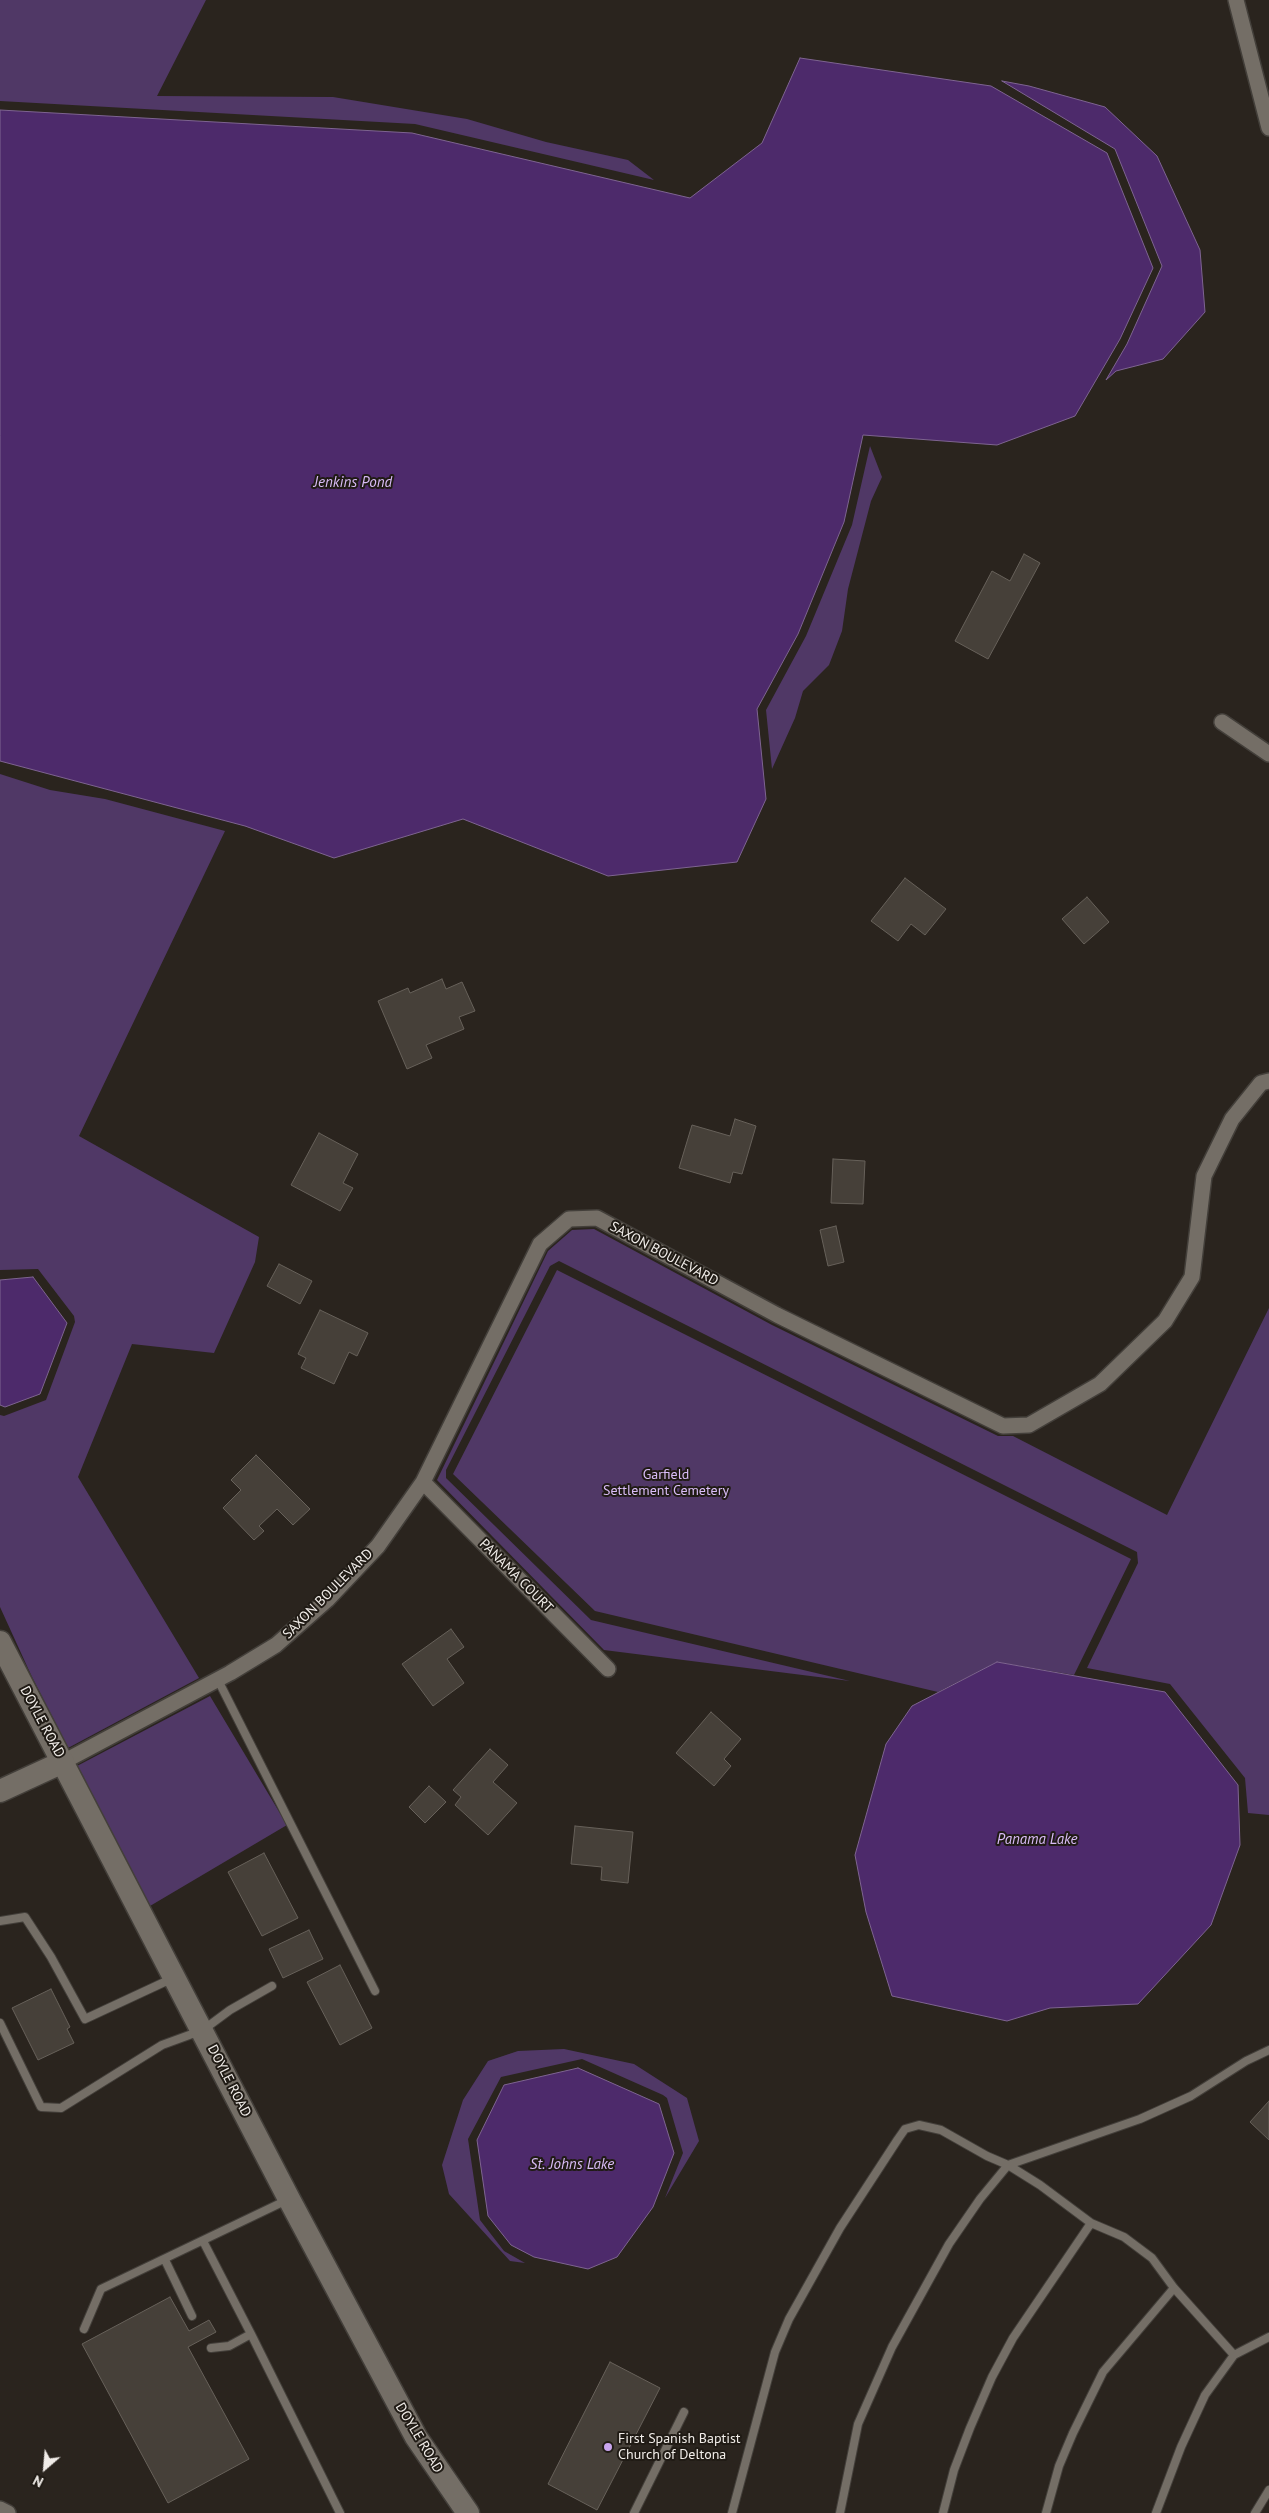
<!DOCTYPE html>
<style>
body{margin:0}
#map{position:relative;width:1269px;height:2513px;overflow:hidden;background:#2a241e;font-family:"PT Sans",sans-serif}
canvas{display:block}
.north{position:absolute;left:20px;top:2443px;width:50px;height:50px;-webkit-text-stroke:4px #201b15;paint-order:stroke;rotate:207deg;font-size:14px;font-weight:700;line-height:20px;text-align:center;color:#f1ede9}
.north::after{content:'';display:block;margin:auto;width:18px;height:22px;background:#f1ede9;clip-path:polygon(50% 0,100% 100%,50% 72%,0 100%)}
</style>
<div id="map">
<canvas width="1269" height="2513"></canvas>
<div class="north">N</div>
</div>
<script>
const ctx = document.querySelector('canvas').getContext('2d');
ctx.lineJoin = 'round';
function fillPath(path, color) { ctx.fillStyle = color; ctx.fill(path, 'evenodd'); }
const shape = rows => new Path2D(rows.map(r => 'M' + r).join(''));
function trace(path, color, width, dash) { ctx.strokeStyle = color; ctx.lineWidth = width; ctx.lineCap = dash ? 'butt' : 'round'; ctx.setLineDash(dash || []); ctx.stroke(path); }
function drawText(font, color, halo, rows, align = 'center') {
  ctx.font = font + ' "PT Sans",sans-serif'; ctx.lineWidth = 4; ctx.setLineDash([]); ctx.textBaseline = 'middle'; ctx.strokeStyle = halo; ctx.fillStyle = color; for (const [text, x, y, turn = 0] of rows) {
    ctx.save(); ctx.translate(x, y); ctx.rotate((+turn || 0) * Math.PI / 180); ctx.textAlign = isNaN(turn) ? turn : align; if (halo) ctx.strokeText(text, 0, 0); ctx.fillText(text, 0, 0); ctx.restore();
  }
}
const green = shape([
 [0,0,206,0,157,96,333,97,467,119,546,142,628,160,654,180,415,124,0,101],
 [870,446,882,477,871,501,848,589,842,631,829,665,803,691,795,718,772,769,766,710,806,636,852,525],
 [0,774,50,790,105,799,225,831,79,1136,259,1237,255,1262,214,1353,132,1344,78,1477,199,1678,68,1748,32,1677,0,1607,0,1415,4,1416,46,1400,75,1322,74,1316,38,1269,0,1270],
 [594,1229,772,1325,998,1436,1013,1436,1167,1515,1269,1308,1269,1815,1248,1813,1245,1778,1170,1684,1087,1668,1138,1563,1137,1552,559,1261,550,1266,446,1470,446,1478,591,1620,850,1681,604,1650,437,1480,548,1251,572,1230],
 [557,1270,1131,1559,1074,1675,997,1662,938,1692,595,1611,453,1474],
 [210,1696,287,1825,150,1906,77,1766],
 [564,2049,634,2064,687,2098,699,2141,665,2198,683,2153,667,2098,663,2095,582,2059,501,2077,468,2139,480,2220,504,2251,525,2263,510,2261,449,2194,442,2165,463,2100,488,2061,518,2051]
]);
const water = shape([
 [800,58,991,86,1107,153,1153,268,1120,339,1075,416,997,445,863,435,844,522,798,634,757,709,766,799,737,862,608,876,463,819,334,858,245,826,0,761,0,110,412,133,690,198,762,143,800,58],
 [1002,81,1029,86,1105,107,1157,156,1200,250,1205,312,1163,359,1116,371,1106,380,1127,344,1162,266,1115,149,1002,81],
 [33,1277,67,1323,40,1394,5,1407,0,1405,0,1280,33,1277],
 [997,1662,1165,1692,1238,1785,1240,1845,1211,1925,1138,2004,1050,2008,1007,2021,892,1996,866,1912,855,1855,886,1744,912,1706,997,1662],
 [578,2068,659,2104,674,2153,653,2207,617,2257,588,2269,534,2257,511,2245,488,2216,477,2140,504,2085,578,2068]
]);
const building = shape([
 [1024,554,1040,563,988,659,955,641,992,571,1010,581,1024,554],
 [905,878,946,909,925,935,911,924,898,941,871,921,905,878],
 [1087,897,1109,922,1084,944,1062,919,1087,897],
 [442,979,446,989,462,982,475,1011,459,1017,464,1029,426,1045,432,1058,407,1069,378,1001,408,988,410,993,442,979],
 [735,1119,756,1126,742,1174,733,1172,730,1183,679,1168,692,1125,730,1136,735,1119],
 [319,1133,358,1154,343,1183,353,1188,340,1211,291,1185,319,1133],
 [833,1159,865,1161,863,1204,831,1203,833,1159],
 [836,1226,844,1262,828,1266,820,1230,836,1226],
 [279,1264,312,1281,300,1304,267,1286,279,1264],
 [320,1310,368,1333,357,1356,349,1352,334,1384,301,1368,306,1358,298,1354,320,1310],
 [256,1455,310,1509,293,1525,277,1509,259,1526,264,1531,254,1540,223,1508,241,1490,231,1480,256,1455],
 [451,1629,464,1647,447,1659,464,1683,433,1706,402,1664,451,1629],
 [711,1712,741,1739,724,1759,731,1766,714,1786,676,1753,711,1712],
 [490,1749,508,1765,493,1782,517,1803,488,1835,455,1805,461,1797,453,1790,490,1749],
 [429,1786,446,1802,425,1823,409,1807,429,1786],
 [575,1826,633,1832,628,1883,601,1880,602,1867,571,1864,575,1826],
 [264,1853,298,1918,262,1936,228,1872,264,1853],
 [309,1930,323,1959,283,1978,269,1949,309,1930],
 [340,1965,372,2028,340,2045,307,1982,340,1965],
 [51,1989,70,2027,67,2029,74,2043,38,2060,12,2008,51,1989],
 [1269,2101,1269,2140,1250,2122,1269,2101],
 [170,2297,189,2331,209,2320,216,2332,188,2347,249,2459,168,2503,82,2344,170,2297],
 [610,2362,660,2388,597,2510,548,2484,610,2362]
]);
const service = shape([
 [218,1680,375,1991],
 [0,1921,25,1917,51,1957,85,2019,171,1979],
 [0,2023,41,2107,61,2108,162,2045,203,2030,230,2010,272,1986],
 [203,2241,251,2334],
 [165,2260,192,2316],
 [84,2329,101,2289,287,2200],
 [211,2348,229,2346,251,2334,340,2513],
 [634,2513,684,2412],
 [732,2513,775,2352,789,2319,840,2228,898,2139,905,2129,919,2125,941,2130,987,2156,1008,2165,1040,2185,1091,2223,1124,2237,1152,2258,1174,2288,1234,2355],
 [840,2513,858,2424,892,2347,949,2244,980,2199,1008,2165,1140,2119,1191,2096,1246,2061,1269,2050],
 [943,2513,954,2470,970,2428,992,2377,1013,2338,1091,2223],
 [1046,2513,1059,2466,1073,2433,1103,2372,1174,2288],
 [1156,2513,1181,2447,1205,2395,1234,2355,1269,2337],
 [1255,2513,1269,2490]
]);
const minor = shape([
 [1236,0,1269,128],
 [1222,722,1269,754],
 [423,1482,608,1669],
 [63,1762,230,1673,276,1645,327,1600,378,1546,423,1482,540,1244,569,1219,597,1218,777,1315,1003,1426,1029,1425,1100,1384,1165,1321,1192,1277,1204,1176,1232,1119,1261,1083,1269,1081],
 [0,2509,8,2513]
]);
const secondary = shape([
 [0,1642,289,2199,416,2437,468,2513],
 [0,1791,63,1762]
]);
const markers = [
 [608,2447,5,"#c9a5ee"]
];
const streetNames = [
 ["SAXON BOULEVARD",664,1254,28],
 ["PANAMA COURT",516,1576,45],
 ["SAXON BOULEVARD",328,1594,-45],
 ["DOYLE ROAD",42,1722,62],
 ["DOYLE ROAD",229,2081,63],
 ["DOYLE ROAD",419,2438,59]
];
const parkNames = [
 ["Garfield",666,1475],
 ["Settlement Cemetery",666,1491]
];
const poiNames = [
 ["First Spanish Baptist",618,2439],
 ["Church of Deltona",618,2455]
];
const waterNames = [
 ["Jenkins Pond",353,483],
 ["Panama Lake",1037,1840],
 ["St. Johns Lake",572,2165]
];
fillPath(green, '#503866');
fillPath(water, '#4d2a6b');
trace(water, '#7e6491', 1);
fillPath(building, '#464039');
trace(building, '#67615a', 1);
trace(service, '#433f3a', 10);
trace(minor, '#433f3a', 18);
trace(secondary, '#433f3a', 25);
trace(service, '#746e66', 8);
trace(minor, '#746e66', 15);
trace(secondary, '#746e66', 22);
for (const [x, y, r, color] of markers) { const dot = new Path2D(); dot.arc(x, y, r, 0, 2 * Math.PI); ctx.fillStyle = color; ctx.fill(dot); trace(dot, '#201b15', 2); }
drawText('14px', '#f1ede9', '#201b15', streetNames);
drawText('14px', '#dabdf8', '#201b15', parkNames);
drawText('14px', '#f1ede9', '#201b15', poiNames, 'left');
drawText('italic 15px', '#d9bcf7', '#201b15', waterNames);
</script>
